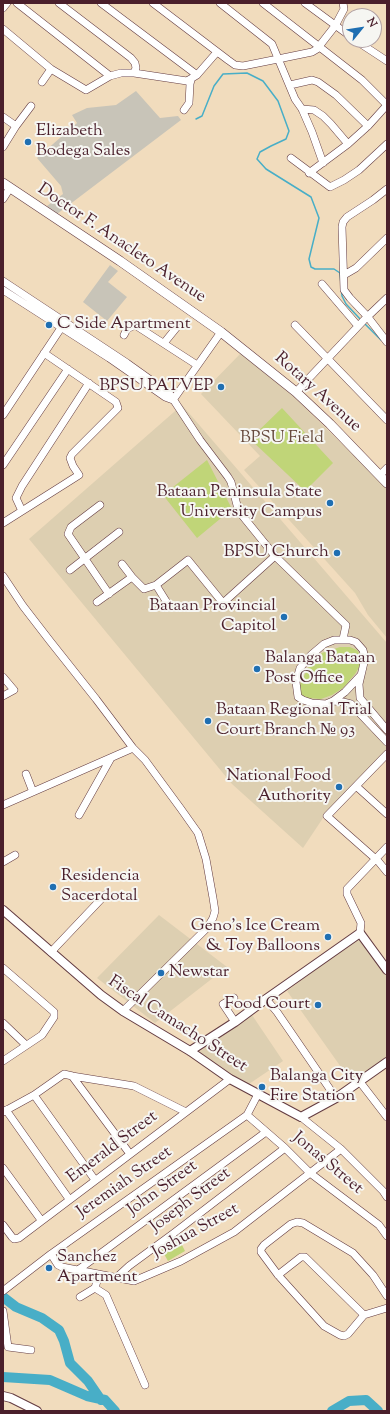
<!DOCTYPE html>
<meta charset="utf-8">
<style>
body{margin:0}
#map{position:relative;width:390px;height:1414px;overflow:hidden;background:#f1dcbd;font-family:"Sorts Mill Goudy",serif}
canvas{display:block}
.frame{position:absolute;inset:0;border:4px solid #4a1f2b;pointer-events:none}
.north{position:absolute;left:342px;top:8px;width:40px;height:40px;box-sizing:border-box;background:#f6f6f2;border:1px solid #b1a0a2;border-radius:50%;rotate:60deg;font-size:11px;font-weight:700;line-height:16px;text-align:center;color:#4a1f2b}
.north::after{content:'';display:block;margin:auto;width:14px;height:18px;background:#1f6fb2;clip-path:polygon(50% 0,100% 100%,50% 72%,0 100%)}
</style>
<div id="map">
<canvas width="390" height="1414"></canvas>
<div class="frame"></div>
<div class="north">N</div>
</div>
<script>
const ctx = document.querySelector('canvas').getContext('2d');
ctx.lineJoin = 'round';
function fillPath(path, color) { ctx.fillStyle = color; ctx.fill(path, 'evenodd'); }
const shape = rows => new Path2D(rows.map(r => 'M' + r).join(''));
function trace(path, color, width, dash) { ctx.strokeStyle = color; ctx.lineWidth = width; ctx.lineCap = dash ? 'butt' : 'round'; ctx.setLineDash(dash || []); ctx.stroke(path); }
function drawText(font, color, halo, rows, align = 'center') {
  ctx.font = font + ' "Sorts Mill Goudy",serif'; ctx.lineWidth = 4; ctx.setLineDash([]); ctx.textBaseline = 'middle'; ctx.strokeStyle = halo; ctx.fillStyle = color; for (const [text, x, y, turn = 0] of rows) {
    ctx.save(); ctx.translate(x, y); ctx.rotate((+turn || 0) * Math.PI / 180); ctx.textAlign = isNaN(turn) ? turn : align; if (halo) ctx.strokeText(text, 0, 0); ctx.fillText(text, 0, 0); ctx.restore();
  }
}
const built = shape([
 [241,353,294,397,387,488,387,638,368,615,355,593,244,470,260,456,201,394],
 [182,405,387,643,387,749,327,812,303,848,232,784,29,539],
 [159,915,227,967,155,1023,97,978],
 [358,938,387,976,387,1059,353,1084,287,991],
 [252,1015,283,1061,249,1084,236,1077,199,1052]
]);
const industrial = shape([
 [136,91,160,118,178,116,181,120,57,214,47,206,63,194,61,186,37,158,77,123,72,115,87,108,116,105],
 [110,265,118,271,108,282,127,297,107,321,83,302]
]);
const green = shape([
 [282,408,333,463,305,491,250,439],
 [207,460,232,509,197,538,163,495],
 [340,647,350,647,357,650,361,656,360,666,355,674,343,688,332,695,321,699,306,698,301,694,299,688,301,682,308,668,315,659,322,653],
 [178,1237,185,1251,168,1261,160,1247]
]);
const stream = shape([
 [196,119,202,116,214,86,223,74,247,73,263,81,278,101,289,131,286,139,271,146,260,152,257,159,266,169,311,197,319,218,309,259,311,267,315,269,334,269,340,273,342,296,346,304,361,320],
 [364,323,381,340]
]);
const river = shape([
 [3,1297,16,1307,42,1318,59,1330,64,1341,70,1363,88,1381,101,1400],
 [3,1377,50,1380,87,1396,105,1400,115,1411],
 [332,1411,349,1401,366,1400,378,1411]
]);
const minor = shape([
 [17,3,110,76],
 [59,3,131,58,135,63,136,68,134,73],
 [101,3,197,75],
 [153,3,228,60,235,65,243,66,278,59,312,52,317,49,335,26,344,9,343,3],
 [220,3,272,44,295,99,302,109,312,132,323,163],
 [263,3,362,80,387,105],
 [305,3,350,36],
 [3,8,7,3],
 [3,29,51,69,86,90,110,76,121,73,134,73,187,81,197,75,217,52],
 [355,40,387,61],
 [42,82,51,69],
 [290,85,312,80,318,82,336,95,368,126],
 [302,109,314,110,323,116,331,124,348,144],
 [184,110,189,103,190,84,191,80],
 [3,117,16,126],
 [3,147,16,126,31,106],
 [291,158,330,187,344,180,359,170,387,144],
 [309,173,348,144,368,126,387,105],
 [387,189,373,200,347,217,343,222,342,227,344,290,350,298,367,316,387,342],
 [3,199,10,188],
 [344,275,356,268,387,238],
 [3,281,127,363,169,393,200,440,228,477,231,482,238,509,241,514,275,556,346,625,343,639],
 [322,284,358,326],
 [3,290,109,358,165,397,173,400],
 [295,325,387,420],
 [124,335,127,329,135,325,197,365],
 [164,343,177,327],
 [296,392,364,320,387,298],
 [173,400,221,332],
 [3,415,63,325],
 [3,465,68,369],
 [380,475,387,468],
 [100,505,71,527,68,534,109,594],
 [22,511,16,498,22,486,89,383],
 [3,523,79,475,73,466,70,458,72,454,118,408,116,402,44,353],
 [122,564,132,577],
 [70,570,119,532],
 [3,576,23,606,50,641,96,699,133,748,145,760,181,809,198,833,206,859,213,898,215,911,213,918,207,928,123,1011],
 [156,585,166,601],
 [97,602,132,577,144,589,156,585,188,560,223,603,275,556],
 [361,675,345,692,333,701,326,704,312,703,303,700,298,697,296,682,300,668,311,655,324,644,334,640,350,640,356,642,363,650,365,658,363,667,359,684,360,698,387,730],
 [3,677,14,690,3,696],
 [333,701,343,702,351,704,387,742],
 [387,754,327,816,378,861,387,872],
 [26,774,33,792],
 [356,786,387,814],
 [3,805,133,748],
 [79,815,111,758],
 [3,862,15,855],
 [360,933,361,923,347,894,347,889,387,847],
 [51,952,105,895],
 [3,968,54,1012,54,1017,42,1035,3,1061],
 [234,998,223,1004,235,1022],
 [266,999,277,1012,336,1098],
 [3,1023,26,1045],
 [72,1076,130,1154],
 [360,1082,387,1117],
 [34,1095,95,1180],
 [6,1110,69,1199],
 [3,1112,34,1095,64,1074,72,1076,134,1086,186,1112],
 [247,1115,285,1148,310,1173,379,1225,387,1236],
 [301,1117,341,1149,383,1191,387,1197],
 [3,1168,41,1220],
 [3,1225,12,1237,14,1239,19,1238,230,1079],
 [51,1254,58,1265,62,1267,134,1281,181,1261,234,1232,341,1149],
 [78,1270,266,1132],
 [278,1275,301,1257,305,1257,364,1315],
 [116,1278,129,1266,174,1233,285,1148],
 [95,1288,106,1295,145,1385],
 [3,1291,51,1254,247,1115,258,1094],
 [387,1296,373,1275,353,1253,303,1223,297,1222,291,1224,264,1245,261,1249,261,1252,278,1275,324,1326,340,1335,344,1336,348,1334,364,1315,387,1308],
 [80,1297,95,1288,99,1274],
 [3,1311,8,1347,31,1350]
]);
const tertiary = shape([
 [3,910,101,995,123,1011,190,1051,230,1079,301,1117,336,1098,387,1062],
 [190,1051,235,1022,266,999,360,933,387,970],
 [3,1396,11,1398,37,1411]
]);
const secondary = shape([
 [3,183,120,261,221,332,296,392,330,424,387,483]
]);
const markers = [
 [28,142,4,"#1f6fb2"],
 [49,325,4,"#1f6fb2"],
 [221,387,4,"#1f6fb2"],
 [330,503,4,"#1f6fb2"],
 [337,553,4,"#1f6fb2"],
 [284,617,4,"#1f6fb2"],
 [257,669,4,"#1f6fb2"],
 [208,721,4,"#1f6fb2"],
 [339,787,4,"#1f6fb2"],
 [53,887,4,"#1f6fb2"],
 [328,937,4,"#1f6fb2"],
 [161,973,4,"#1f6fb2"],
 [318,1005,4,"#1f6fb2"],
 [262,1087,4,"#1f6fb2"],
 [49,1268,4,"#1f6fb2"]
];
const poiNames = [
 ["Elizabeth",36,132],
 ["Bodega Sales",36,152],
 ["C Side Apartment",57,325],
 ["BPSU PATVEP",213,387,"right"],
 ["Bataan Peninsula State",322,493,"right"],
 ["University Campus",322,513,"right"],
 ["BPSU Church",329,553,"right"],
 ["Bataan Provincial",276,607,"right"],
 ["Capitol",276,627,"right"],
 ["Balanga Bataan",265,659],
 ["Post Office",265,679],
 ["Bataan Regional Trial",216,711],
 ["Court Branch № 93",216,731],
 ["National Food",331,777,"right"],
 ["Authority",331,797,"right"],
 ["Residencia",61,877],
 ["Sacerdotal",61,897],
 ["Geno's Ice Cream",320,927,"right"],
 ["& Toy Balloons",320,947,"right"],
 ["Newstar",169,973],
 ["Food Court",310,1005,"right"],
 ["Balanga City",270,1077],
 ["Fire Station",270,1097],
 ["Sanchez",57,1258],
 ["Apartment",57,1278]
];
const streetNames = [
 ["Doctor F. Anacleto Avenue",121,244,34],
 ["Rotary Avenue",317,393,42],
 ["Fiscal Camacho Street",177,1025,33],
 ["Emerald Street",113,1148,-37],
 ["Jonas Street",327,1164,40],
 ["Jeremiah Street",125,1183,-35],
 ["John Street",163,1189,-36],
 ["Joseph Street",191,1201,-37],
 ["Joshua Street",196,1232,-29]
];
const parkNames = [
 ["BPSU Field",282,439]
];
fillPath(built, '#ddcfb1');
fillPath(industrial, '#c8c4b8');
fillPath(green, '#c0d578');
trace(stream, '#48aec7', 1.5);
trace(river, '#48aec7', 10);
trace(minor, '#633b41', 8);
trace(tertiary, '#633b41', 10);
trace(secondary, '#633b41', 10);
trace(minor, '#fff', 7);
trace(tertiary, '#fff', 8);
trace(secondary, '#fff', 9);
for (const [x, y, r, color] of markers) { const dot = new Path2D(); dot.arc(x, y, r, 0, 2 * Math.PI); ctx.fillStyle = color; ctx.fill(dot); trace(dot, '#f6f6f2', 1.5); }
drawText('17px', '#4a1f2b', '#f6f6f2', poiNames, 'left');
drawText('17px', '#4a1f2b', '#f6f6f2', streetNames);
drawText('17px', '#684c3e', '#f6f6f2', parkNames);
</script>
